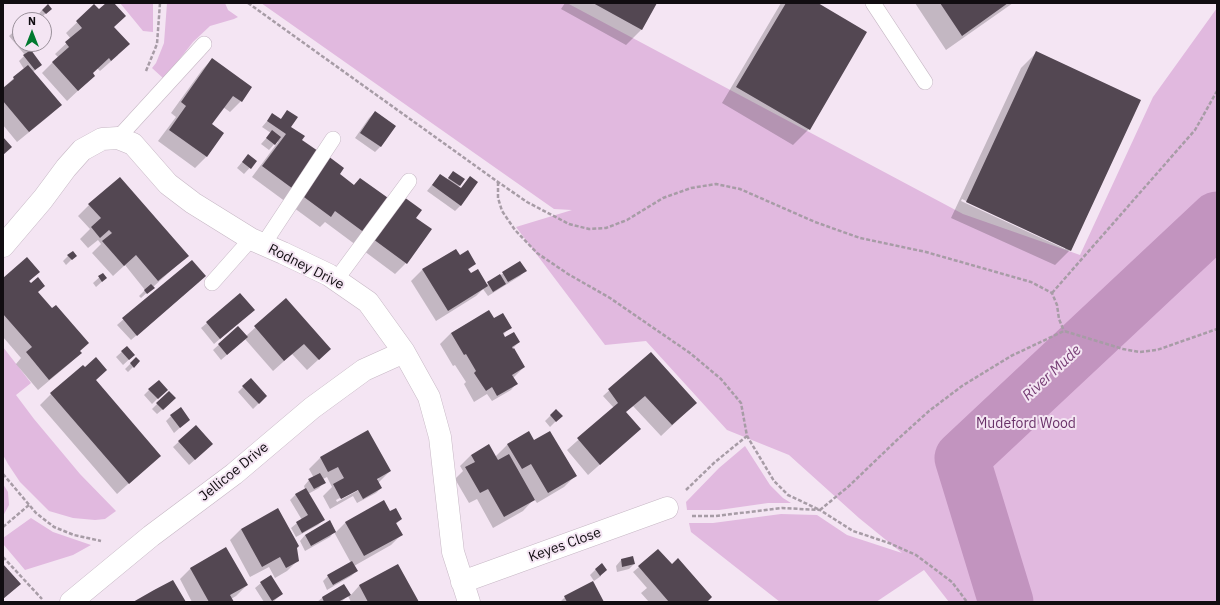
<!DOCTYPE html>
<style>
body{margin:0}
#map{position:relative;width:1220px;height:605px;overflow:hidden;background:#f4e5f3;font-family:"IBM Plex Sans",sans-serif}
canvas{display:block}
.frame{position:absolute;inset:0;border:4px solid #110d11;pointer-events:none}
.north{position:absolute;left:12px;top:12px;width:40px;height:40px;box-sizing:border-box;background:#f4e5f3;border:1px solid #998f99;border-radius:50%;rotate:0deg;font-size:11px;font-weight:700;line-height:16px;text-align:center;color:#110d11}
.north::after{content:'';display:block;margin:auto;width:14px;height:18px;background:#01792f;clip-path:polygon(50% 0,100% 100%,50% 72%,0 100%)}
</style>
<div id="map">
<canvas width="1220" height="605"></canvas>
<div class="frame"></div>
<div class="north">N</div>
</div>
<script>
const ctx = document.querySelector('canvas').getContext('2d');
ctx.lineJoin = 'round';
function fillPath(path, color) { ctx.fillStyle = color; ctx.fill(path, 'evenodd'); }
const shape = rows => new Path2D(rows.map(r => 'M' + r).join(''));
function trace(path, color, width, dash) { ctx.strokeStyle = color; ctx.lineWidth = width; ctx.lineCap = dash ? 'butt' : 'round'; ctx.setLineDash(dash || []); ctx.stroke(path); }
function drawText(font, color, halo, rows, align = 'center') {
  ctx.font = font + ' "IBM Plex Sans",sans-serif'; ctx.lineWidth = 4; ctx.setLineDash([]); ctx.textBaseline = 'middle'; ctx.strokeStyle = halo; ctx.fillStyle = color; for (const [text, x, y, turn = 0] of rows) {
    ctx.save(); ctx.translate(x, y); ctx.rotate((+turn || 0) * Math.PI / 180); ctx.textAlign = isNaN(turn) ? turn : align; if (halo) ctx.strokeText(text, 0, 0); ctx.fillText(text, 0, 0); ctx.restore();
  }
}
const green = shape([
 [120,3,153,3,153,32,143,31],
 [167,3,225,3,228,10,238,17,234,19,210,26,193,42,164,79,152,68,156,63,164,43],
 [261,3,567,3,963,214,1080,255,1153,97,1217,8,1217,600,1215,602,949,602,924,570,876,602,780,602,691,532,689,523,713,523,781,514,817,515,847,535,902,553,859,518,789,455,727,430,646,341,605,345,516,227,572,210,554,209],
 [3,347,31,383,16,395,34,419,80,474,116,511,105,519,95,520,73,518,49,511,20,482,8,464,3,455],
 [745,446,770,485,783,498,791,503,768,503,719,510,687,510,686,502,719,468],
 [3,484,8,492,9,505,3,516],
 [31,518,53,532,91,545,73,555,25,570,3,544,3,538]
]);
const shadow = shape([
 [107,3,113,3,113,27,118,55,100,71,97,68,92,73,82,87,67,101,42,73,58,57,55,54,71,39,66,33,94,6,99,11],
 [565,3,656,3,641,30,626,45,561,9],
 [781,3,816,3,866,32,809,129,793,145,722,103],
 [915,3,1013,3,946,50],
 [51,8,40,19,37,16,42,10],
 [20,26,20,44,37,44,30,50,41,65,33,72,60,105,49,116,17,142,3,125,3,88,24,69,19,61,25,55,9,36],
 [1037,52,1070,250,1055,265,951,218,1021,68],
 [962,199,1065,247,1065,249,961,201],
 [212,59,241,101,230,112,223,107,211,125,223,133,206,157,195,168,158,141,176,117,171,113,202,70],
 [287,111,287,130,301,140,338,174,353,186,360,179,406,263,395,274,325,222,320,227,252,177,278,142,277,141,269,150,261,144,271,133,262,127,273,114,280,120],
 [375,112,395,126,380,147,375,152,355,138,369,118],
 [248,155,256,161,244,174,237,168],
 [453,172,464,179,458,187,460,189,470,177,461,205,455,211,427,191,440,175,447,180],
 [89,205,187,256,141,298,139,296,145,290,125,265,113,276,92,253,101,244,98,240,88,248,80,239,90,229,78,216],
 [455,250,460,257,475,264,468,270,471,275,486,285,520,262,525,271,520,276,488,296,483,289,476,296,436,321,411,281,422,270],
 [68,256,75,256,66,265,63,261],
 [191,261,199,282,131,340,117,325],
 [38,272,29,282,37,292,80,353,69,364,38,390,16,364,21,358,3,337,3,279],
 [103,274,106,278,96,287,93,283],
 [240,295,248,315,214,344,201,328],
 [286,300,330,349,307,370,292,354,273,371,245,339,221,360,213,350,238,327,246,336],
 [489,311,494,319,510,327,503,335,505,339,519,342,513,348,524,367,513,378,516,384,511,390,492,401,487,394,474,402,464,384,466,382,455,365,453,366,440,344,451,333],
 [127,347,134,355,123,365,116,357],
 [136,358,139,361,128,372,125,369],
 [83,366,159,456,117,494,40,405,51,394],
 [625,376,696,403,661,436,633,406,625,412,640,429,588,475,567,450,614,408,603,396],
 [251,379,266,396,253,409,238,392],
 [149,390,161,395,152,404,144,395],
 [169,392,169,404,157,414,152,409],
 [556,410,561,416,550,427,545,421],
 [171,416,183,425,174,433,166,421],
 [196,426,207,449,189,465,173,447],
 [368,432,390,471,378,483,381,488,376,493,357,503,353,496,330,509,323,496,332,487,327,477,323,479,324,482,319,488,308,494,323,520,318,525,296,537,291,528,297,523,302,520,290,500,296,494,305,489,304,486,309,480,314,478,309,469,320,458],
 [377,478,379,479,337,502,336,500],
 [529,433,534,441,575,476,564,487,537,503,534,499,523,511,493,528,477,499,469,503,455,479,463,471,460,466,471,455,495,457,507,445],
 [390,513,401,519,396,524,402,534,391,545,354,566,357,571,351,576,327,590,323,581,328,576,351,563,334,532,330,537,305,551,300,541,305,535,330,522,336,532,346,522],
 [241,529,296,548,298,560,287,571,275,578,269,567,250,577,230,540],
 [621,560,634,564,629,569,617,572,616,566],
 [601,564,601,576,594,581,590,575],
 [398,565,417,602,351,602,348,596,341,602,317,602,322,598,344,586,350,596,359,586],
 [639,567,706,602,649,602,641,593,647,588,633,572],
 [191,568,247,585,236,596,231,599,233,602,192,602,180,579],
 [261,583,282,594,273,602,264,602,255,588],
 [593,583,603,602,560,602,565,597]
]);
const river = shape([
 [1006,602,962,458,1217,219]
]);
const building = shape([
 [106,3,114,3,126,16,114,27,130,44,111,61,109,58,93,73,95,76,78,91,52,62,69,47,65,42,82,28,76,21,94,4,99,9],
 [593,3,657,3,642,30],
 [786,3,818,3,867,32,810,130,736,87],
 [940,3,1008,3,962,36],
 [48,4,52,9,46,14,42,10],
 [20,25,20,37,14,30],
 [26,44,38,44,31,50,42,65,35,70,23,55,31,50],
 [1036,51,1141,100,1071,251,966,202],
 [212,58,252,87,242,102,233,96,212,124,224,133,207,157,169,130,186,106,181,102],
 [28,65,62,105,29,132,3,101,3,88,14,79,13,77],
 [287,110,298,117,291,127,305,136,302,140,318,151,328,156,344,168,340,174,354,185,360,178,398,205,404,197,422,210,416,218,432,229,407,264,335,211,331,217,262,166,286,134,267,121,272,113,281,119],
 [375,111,396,126,381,147,360,133],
 [272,130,281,137,275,145,266,138],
 [3,137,12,147,3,155],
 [248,154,257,161,251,169,242,162],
 [453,171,465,179,460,186,448,178],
 [440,174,461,188,470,176,478,182,461,206,432,185],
 [120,177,189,256,158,281,136,255,124,266,102,241,112,233,109,230,100,238,91,227,101,218,88,204],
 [456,249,460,255,468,250,476,264,468,269,471,273,478,269,488,286,448,311,422,269],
 [73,251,77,256,72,260,67,255],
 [27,257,40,272,29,281,31,283,38,277,45,286,38,292,52,308,56,305,89,343,80,351,82,353,49,380,26,352,32,347,3,314,3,278],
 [192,260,206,276,137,336,122,318],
 [520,261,527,271,508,282,502,272],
 [103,273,107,278,102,282,98,276],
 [500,274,506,284,493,292,487,282],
 [151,284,155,288,147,294,144,290],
 [240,293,255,310,220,339,206,322],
 [286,298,331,349,319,360,304,344,284,361,254,326],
 [489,310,494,318,503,313,512,328,503,333,505,337,514,332,520,342,512,347,513,349,514,348,525,367,512,375,518,384,497,396,492,387,486,391,474,373,476,371,466,354,464,355,451,333],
 [238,326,248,337,227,355,218,344],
 [127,346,135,355,129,360,121,351],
 [651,352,697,403,672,425,645,396,626,412,641,429,600,465,577,438,618,403,608,389],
 [96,357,107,370,96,380,161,456,129,484,50,393,83,365,85,367],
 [136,357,140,361,134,368,130,363],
 [251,378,267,396,259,404,242,386],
 [159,380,168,390,158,399,148,389],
 [169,391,176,398,163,410,156,403],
 [181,407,190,420,180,428,170,415],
 [556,409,563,416,556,422,550,415],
 [196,425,213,444,195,460,178,441],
 [368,430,391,471,377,479,382,488,363,499,358,490,341,499,333,484,344,478,340,471,338,467,328,472,320,457],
 [529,431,534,440,550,431,577,476,548,493,531,464,522,469,507,444],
 [489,444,498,460,509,454,535,500,504,517,488,489,480,493,465,467,475,462,471,455],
 [320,473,326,483,314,489,308,479],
 [306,488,325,520,302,533,296,522,308,515,295,494],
 [384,500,390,511,396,508,402,519,396,523,403,535,364,556,345,522],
 [278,508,299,546,297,548,299,561,286,568,280,557,262,567,241,529],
 [330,520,336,532,311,546,305,535],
 [226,547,248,585,230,595,234,602,209,602,190,568],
 [658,549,672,564,678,558,712,597,707,602,669,602,638,566],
 [633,556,635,564,622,567,621,559],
 [352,561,358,571,333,585,327,575],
 [602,563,607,570,600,576,595,569],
 [3,564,21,584,3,599],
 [398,564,419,602,368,602,359,585],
 [271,575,283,594,272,601,260,582],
 [173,580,186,602,133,602,154,590],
 [593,581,604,602,567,602,564,596],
 [344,584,351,595,338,602,324,602,322,597]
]);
const path = shape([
 [248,3,498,182,527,202,569,224,589,229,606,228,627,220,663,198,691,188,716,184,740,189,815,222,860,238,926,252,1031,282,1052,293,1057,305,1059,319,1064,331],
 [146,71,157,44,160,3],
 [498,182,498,198,502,211,515,230,537,253,568,274,610,298,655,329,690,353,721,379,741,403,747,436,774,481,788,495,820,510,849,486,898,439,929,411,962,386,1011,356,1064,331,1123,349,1139,352,1157,350,1217,329],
 [1052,293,1195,130,1217,91],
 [3,474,36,513,54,527,74,535,101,541],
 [686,490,715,462,747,436],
 [692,516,716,516,782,508,820,510,853,531,889,543,916,555,952,582,967,602],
 [3,527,29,505],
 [3,557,42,599]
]);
const lane = shape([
 [873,3,925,82],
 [118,138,204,44],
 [263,245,333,139],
 [336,280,409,181],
 [212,283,251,239]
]);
const street = shape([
 [3,246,43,199,66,168,82,150,102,139,118,138,133,144,168,184,193,203,251,239,283,253,329,275,368,302,404,352,429,397,440,437,453,552,469,602],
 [462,582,667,508],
 [71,602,151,536,234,474,312,408,364,370,404,352]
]);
const streetNames = [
 ["Rodney Drive",306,267,27],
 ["Jellicoe Drive",234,472,-39],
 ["Keyes Close",565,545,-20]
];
const parkNames = [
 ["Mudeford Wood",1026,424]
];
const waterNames = [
 ["River Mude",1052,373,-43]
];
fillPath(green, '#e1b9df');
fillPath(shadow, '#0003');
trace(river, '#c294bf', 55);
fillPath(building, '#534752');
trace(lane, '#c6b7c4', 16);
trace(street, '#c6b7c4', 23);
trace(path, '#a79ca6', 2.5, [4, 2]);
trace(lane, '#fff', 15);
trace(street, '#fff', 22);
drawText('14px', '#110d11', '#f4e5f3', streetNames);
drawText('14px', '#693168', '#f4e5f3', parkNames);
drawText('italic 15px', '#773e75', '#f4e5f3', waterNames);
</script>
